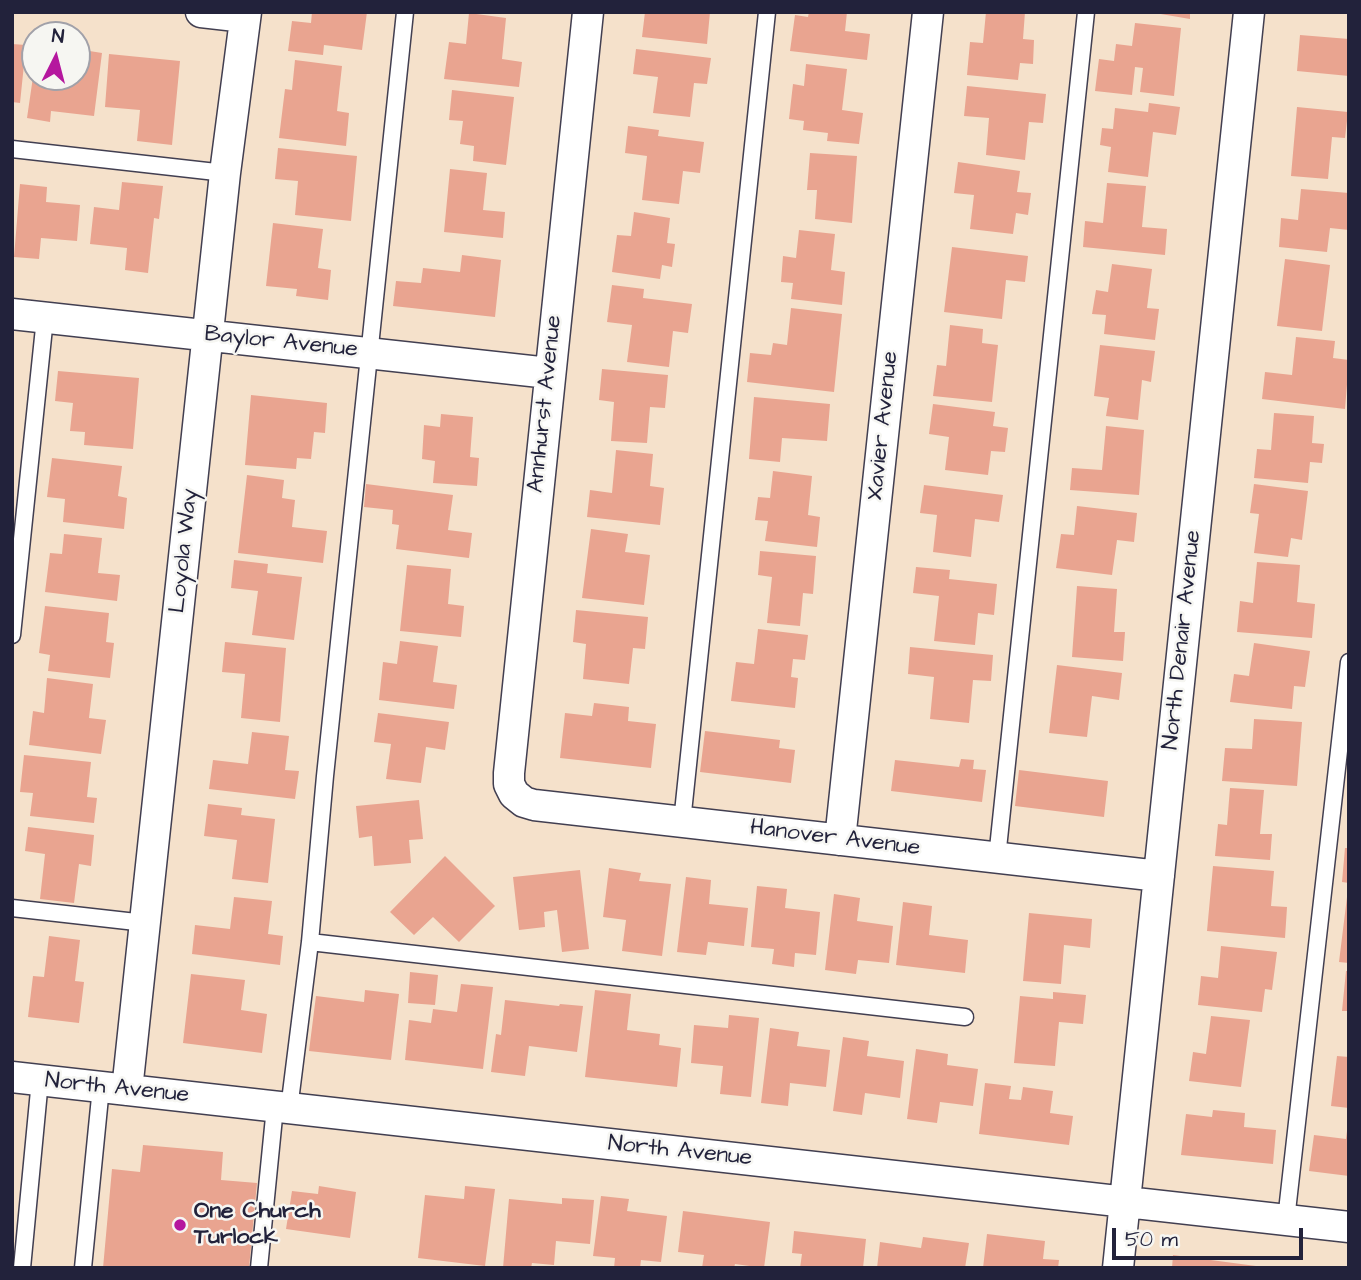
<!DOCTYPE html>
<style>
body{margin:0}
#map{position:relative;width:1361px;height:1280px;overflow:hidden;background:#f5e1cb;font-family:"Architects Daughter",sans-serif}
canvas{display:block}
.frame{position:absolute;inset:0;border:14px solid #22223b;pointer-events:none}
.north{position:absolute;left:21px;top:21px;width:70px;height:70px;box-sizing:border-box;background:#f6f6f2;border:2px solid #a1a1a9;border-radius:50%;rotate:6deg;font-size:19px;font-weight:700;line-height:28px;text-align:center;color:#22223b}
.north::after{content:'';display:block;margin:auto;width:24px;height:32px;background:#b5179e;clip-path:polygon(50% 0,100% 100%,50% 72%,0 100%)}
.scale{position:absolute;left:1112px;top:1228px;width:191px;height:32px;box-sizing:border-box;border:4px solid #22223b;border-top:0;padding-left:9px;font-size:21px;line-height:24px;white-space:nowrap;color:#22223b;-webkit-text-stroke:5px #f6f6f2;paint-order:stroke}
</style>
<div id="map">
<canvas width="1361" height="1280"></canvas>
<div class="frame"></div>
<div class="north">N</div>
<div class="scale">50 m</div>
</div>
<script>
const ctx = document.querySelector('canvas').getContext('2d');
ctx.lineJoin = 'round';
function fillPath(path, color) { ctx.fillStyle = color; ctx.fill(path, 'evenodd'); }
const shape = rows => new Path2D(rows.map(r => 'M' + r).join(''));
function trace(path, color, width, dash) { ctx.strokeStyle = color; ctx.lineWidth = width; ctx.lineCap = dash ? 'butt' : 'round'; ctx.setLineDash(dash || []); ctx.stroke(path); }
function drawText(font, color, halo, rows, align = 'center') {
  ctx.font = font + ' "Architects Daughter",sans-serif'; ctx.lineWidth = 5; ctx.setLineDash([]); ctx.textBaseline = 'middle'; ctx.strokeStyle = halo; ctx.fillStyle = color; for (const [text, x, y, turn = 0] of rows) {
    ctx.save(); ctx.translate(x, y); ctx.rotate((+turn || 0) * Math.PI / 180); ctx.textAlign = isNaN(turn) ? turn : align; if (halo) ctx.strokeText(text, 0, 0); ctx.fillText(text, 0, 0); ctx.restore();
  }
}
const building = shape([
 [312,12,367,12,362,50,324,45,323,55,288,51,292,21,311,23],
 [645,12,710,12,707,44,642,37],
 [809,12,847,12,845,31,870,34,867,60,790,51,795,15,808,17],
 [986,12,1025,12,1023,39,1034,40,1033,64,1020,63,1018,80,967,75,970,42,983,43],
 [1149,12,1190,12,1190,19],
 [469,13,506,18,502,59,522,62,519,87,444,79,449,42,466,44],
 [1135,23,1181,28,1174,96,1140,92,1143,68,1135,67,1132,95,1095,91,1099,59,1114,61,1116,44,1132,46],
 [1300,35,1349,39,1349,76,1297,71],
 [12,44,26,45,20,103,12,102],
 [77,49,102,53,94,116,51,111,50,122,27,118,33,77,77,77],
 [636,49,711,58,707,84,694,83,690,117,653,113,658,77,633,74],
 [109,54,180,61,172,145,137,141,140,110,105,107],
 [295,60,342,66,337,111,349,113,346,146,279,138,285,89,292,90],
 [806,64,847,69,842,110,863,113,859,144,827,141,828,133,803,130,804,121,789,119,793,84,804,86],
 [967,86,1046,94,1043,123,1029,122,1025,160,986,155,989,118,964,116],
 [452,90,514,97,506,165,473,161,474,146,460,144,463,121,449,120],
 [1149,103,1180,107,1176,135,1153,132,1148,177,1108,172,1111,147,1100,145,1102,128,1113,129,1115,108,1148,112],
 [1297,107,1348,112,1345,138,1332,137,1328,179,1291,176],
 [628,126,659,130,658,136,704,142,700,173,683,171,679,204,642,200,647,156,625,153],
 [278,148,357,156,351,221,295,215,298,181,275,179],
 [810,153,857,156,852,223,815,219,817,190,807,190],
 [958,162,1020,171,1017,192,1031,193,1028,215,1016,213,1013,234,970,229,974,195,954,193],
 [450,169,487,173,483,210,505,212,503,238,444,232],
 [122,182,163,186,159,219,154,218,148,273,125,270,127,248,90,244,94,207,119,210],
 [1107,183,1146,186,1142,227,1167,229,1165,255,1083,247,1085,221,1103,223],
 [20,184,47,187,46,202,80,205,77,241,41,238,39,259,14,257],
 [1301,189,1349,193,1349,230,1330,228,1327,252,1279,247,1281,218,1298,220],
 [634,212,670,218,667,243,675,244,672,267,662,265,660,279,612,272,617,235,631,236],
 [273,223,323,229,318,268,331,270,328,300,296,296,297,289,266,286],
 [799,230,835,234,831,270,845,272,842,305,791,299,793,283,781,282,783,256,796,258],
 [952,247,1028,256,1025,282,1006,280,1002,319,944,312],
 [462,255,501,260,495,317,393,306,396,281,421,283,423,268,460,272],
 [1285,259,1330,265,1322,331,1277,326],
 [1112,264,1152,269,1147,308,1159,309,1155,340,1104,334,1106,315,1092,314,1096,290,1108,292],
 [612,285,644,289,643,298,692,304,688,333,673,331,669,367,627,362,632,325,607,322],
 [791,308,842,314,834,392,747,382,750,353,771,355,773,343,787,345],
 [950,325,983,329,982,343,998,345,992,402,933,396,937,365,946,366],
 [1296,337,1335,341,1333,358,1349,360,1345,409,1262,399,1265,372,1292,375],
 [1100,345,1155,351,1151,382,1142,380,1138,420,1106,416,1109,398,1094,396],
 [602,369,668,375,665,408,650,407,647,443,611,441,614,402,599,400],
 [58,371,139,378,133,449,84,445,85,432,70,431,73,403,55,401],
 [251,395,327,403,325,433,314,432,311,459,297,458,296,469,245,465],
 [754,397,830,404,827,441,782,438,780,462,749,459],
 [933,404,995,412,993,426,1008,428,1005,452,991,451,988,475,945,470,949,437,929,434],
 [1274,413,1314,416,1312,443,1324,444,1322,463,1310,462,1308,483,1254,478,1257,449,1271,450],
 [441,414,473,417,470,457,479,458,477,486,433,483,435,461,422,459,424,425,440,427],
 [1106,426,1144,430,1139,495,1070,490,1072,468,1102,470],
 [616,450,653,454,650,486,664,488,660,525,587,517,590,490,612,493],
 [52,458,122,466,118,496,127,498,124,529,63,522,65,499,47,497],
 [773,471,812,476,808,515,820,517,817,547,765,541,768,521,755,520,758,497,770,498],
 [247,475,284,480,282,498,295,500,292,527,327,531,323,563,238,553],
 [366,484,453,495,448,530,472,533,469,558,396,549,399,525,392,524,393,510,364,507],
 [1254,484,1308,491,1302,540,1291,538,1288,557,1254,553,1259,514,1250,513],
 [924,485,1003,495,999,522,975,519,971,557,933,552,937,515,920,513],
 [1077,506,1137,513,1134,542,1117,540,1112,575,1056,568,1061,534,1074,535],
 [591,529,628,534,625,552,650,555,644,605,582,598],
 [64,534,102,538,98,573,120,575,117,601,45,592,50,553,62,554],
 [760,551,816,556,813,594,803,593,800,626,767,623,772,577,758,575],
 [234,560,268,564,267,573,302,577,294,640,252,635,258,591,231,588],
 [1257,562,1300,565,1297,602,1315,604,1312,638,1237,632,1240,601,1253,603],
 [407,565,451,569,448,604,464,606,461,637,400,631],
 [916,567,950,570,949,579,997,584,994,615,978,613,975,645,934,641,939,596,913,593],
 [1077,586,1117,589,1114,632,1125,632,1123,661,1072,657],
 [45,606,109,613,106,642,114,643,110,678,48,671,50,655,39,653],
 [576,610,648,617,645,649,633,648,629,684,583,679,586,644,573,642],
 [758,629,808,635,805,660,793,659,791,677,798,678,795,708,731,701,736,662,754,664],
 [400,641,438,646,433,682,457,685,454,709,379,700,383,662,397,664],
 [225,642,286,648,280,722,241,718,245,674,222,672],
 [1254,643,1310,651,1305,687,1294,686,1292,709,1230,702,1234,674,1249,676],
 [910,647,993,655,991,681,973,680,969,723,930,719,934,677,908,674],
 [1057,665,1122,673,1119,700,1092,696,1087,737,1049,733],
 [47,678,93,684,89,718,106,720,101,754,29,745,33,711,44,713],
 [594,703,629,707,628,721,656,724,651,768,560,758,565,713,592,716],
 [378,713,449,722,445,750,426,747,421,783,386,779,391,744,374,742],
 [1254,719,1302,722,1297,786,1222,781,1225,748,1252,749],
 [705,731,780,740,779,748,795,750,791,783,700,772],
 [252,732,289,736,285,770,299,771,295,799,209,789,213,760,248,764],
 [24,755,91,762,87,797,97,798,94,823,30,816,33,793,20,792],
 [961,759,974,760,973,769,986,770,982,802,891,791,895,760,959,767],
 [1019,770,1108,781,1104,817,1015,806],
 [1230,788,1264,790,1260,834,1272,834,1270,860,1215,856,1218,824,1227,825],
 [419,800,423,839,409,840,411,863,374,866,372,836,359,838,356,806],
 [208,804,242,808,241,815,275,819,268,883,232,879,237,840,204,836],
 [28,827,94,835,91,866,79,864,74,903,40,899,45,854,25,851],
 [1345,848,1349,848,1349,883,1342,882],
 [445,856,495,906,459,942,433,917,414,935,390,912],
 [1213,866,1274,871,1271,906,1287,907,1285,938,1207,931],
 [609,868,641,873,639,881,671,884,662,956,622,951,626,920,603,917],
 [580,870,589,949,562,952,557,910,544,912,545,927,519,930,513,877],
 [686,877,711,880,709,904,748,908,744,946,708,942,706,955,677,952],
 [757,886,787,889,785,908,820,912,816,955,795,953,794,967,772,964,774,949,751,947],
 [834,894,860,898,857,921,893,926,889,963,858,960,856,974,825,970],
 [234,897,272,901,268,934,283,936,280,965,192,954,195,925,230,929],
 [1347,897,1349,897,1349,963,1339,962],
 [903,902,932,906,929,935,968,940,965,973,896,965],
 [1029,913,1092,919,1090,948,1064,945,1061,984,1023,981],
 [49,936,80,940,75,981,84,982,79,1023,28,1017,33,976,44,977],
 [1221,946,1277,952,1272,990,1265,989,1262,1012,1198,1005,1201,976,1218,978],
 [1346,971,1349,971,1349,1011,1342,1011],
 [410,972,438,975,435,1005,408,1003],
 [191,974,245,980,241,1010,267,1014,262,1053,183,1043],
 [461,984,493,987,483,1069,405,1060,409,1020,431,1023,433,1009,457,1012],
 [365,990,399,994,391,1060,309,1051,316,996,364,1002],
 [595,990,631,994,627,1030,660,1034,659,1045,681,1048,677,1087,585,1077],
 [1053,992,1086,995,1083,1024,1059,1022,1055,1066,1014,1063,1020,996,1053,999],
 [505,1000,559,1006,560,1004,583,1006,577,1052,529,1046,525,1076,491,1072,496,1034,501,1035],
 [729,1015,759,1018,751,1097,720,1094,723,1066,691,1063,694,1025,728,1028],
 [1211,1016,1250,1020,1241,1087,1189,1081,1193,1052,1206,1054],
 [770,1028,799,1032,797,1046,830,1050,826,1087,790,1083,788,1106,761,1103],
 [843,1037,869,1041,867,1056,904,1061,900,1098,865,1093,862,1115,833,1111],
 [916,1049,948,1054,947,1065,978,1069,973,1106,940,1102,937,1123,907,1119],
 [1337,1056,1349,1057,1349,1108,1331,1106],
 [985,1083,1011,1086,1009,1099,1021,1100,1023,1087,1053,1091,1050,1113,1073,1116,1069,1145,979,1134],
 [1213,1110,1245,1113,1244,1127,1276,1130,1273,1164,1181,1155,1186,1114,1212,1117],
 [1347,1131,1349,1176,1309,1171,1314,1135,1346,1139],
 [143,1145,223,1152,221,1180,257,1183,249,1268,103,1268,112,1169,140,1172],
 [319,1186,356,1192,350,1238,286,1229,292,1191,318,1194],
 [465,1186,495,1189,485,1266,418,1258,425,1195,464,1199],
 [601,1196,629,1199,627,1211,667,1216,661,1262,641,1260,640,1268,614,1268,615,1258,593,1256],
 [562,1198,594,1200,590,1244,556,1241,554,1265,532,1263,531,1268,503,1268,509,1199,562,1204],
 [683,1211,770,1222,764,1268,735,1264,734,1268,702,1268,704,1255,678,1252],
 [794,1231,866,1239,863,1268,800,1268,802,1254,792,1253],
 [987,1234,1045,1241,1043,1259,1059,1260,1058,1268,983,1268],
 [923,1237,969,1243,965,1268,877,1268,880,1242,921,1248],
 [1173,1255,1256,1266,1256,1268,1172,1268]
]);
const lane = shape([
 [12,149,225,173],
 [12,635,45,318],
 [682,822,767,12],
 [997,858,1086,12],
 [12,908,145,923],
 [310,942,965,1017],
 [289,1109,310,942,325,776,405,12],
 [1286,1220,1349,662],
 [22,1268,40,1080],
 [83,1268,101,1087],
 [259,1268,275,1107]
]);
const street = shape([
 [201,12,245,17],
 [588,12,509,773,509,784,514,794,524,802,534,805,1159,876],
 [12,314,549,373],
 [840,840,928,12],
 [12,1077,1349,1227],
 [127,1090,225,173,246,12],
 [1118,1268,1249,12]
]);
const markers = [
 [180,1225,7,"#b5179e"]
];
const streetNames = [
 ["Baylor Avenue",281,343,6],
 ["Annhurst Avenue",546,404,-84],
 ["Xavier Avenue",884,426,-84],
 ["Loyola Way",185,551,-84],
 ["North Denair Avenue",1183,640,-84],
 ["Hanover Avenue",835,839,7],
 ["North Avenue",117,1089,6],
 ["North Avenue",680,1152,6]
];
const poiNames = [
 ["One Church",194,1212],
 ["Turlock",194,1238]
];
fillPath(building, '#e9a490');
trace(lane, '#423f51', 19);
trace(street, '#423f51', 33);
trace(lane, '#fff', 16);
trace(street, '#fff', 30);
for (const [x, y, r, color] of markers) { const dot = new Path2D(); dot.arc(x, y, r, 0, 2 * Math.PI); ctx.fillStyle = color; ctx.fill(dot); trace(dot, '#f6f6f2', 2.5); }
drawText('23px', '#22223b', '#f6f6f2', streetNames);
drawText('bold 23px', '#22223b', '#f6f6f2', poiNames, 'left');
</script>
